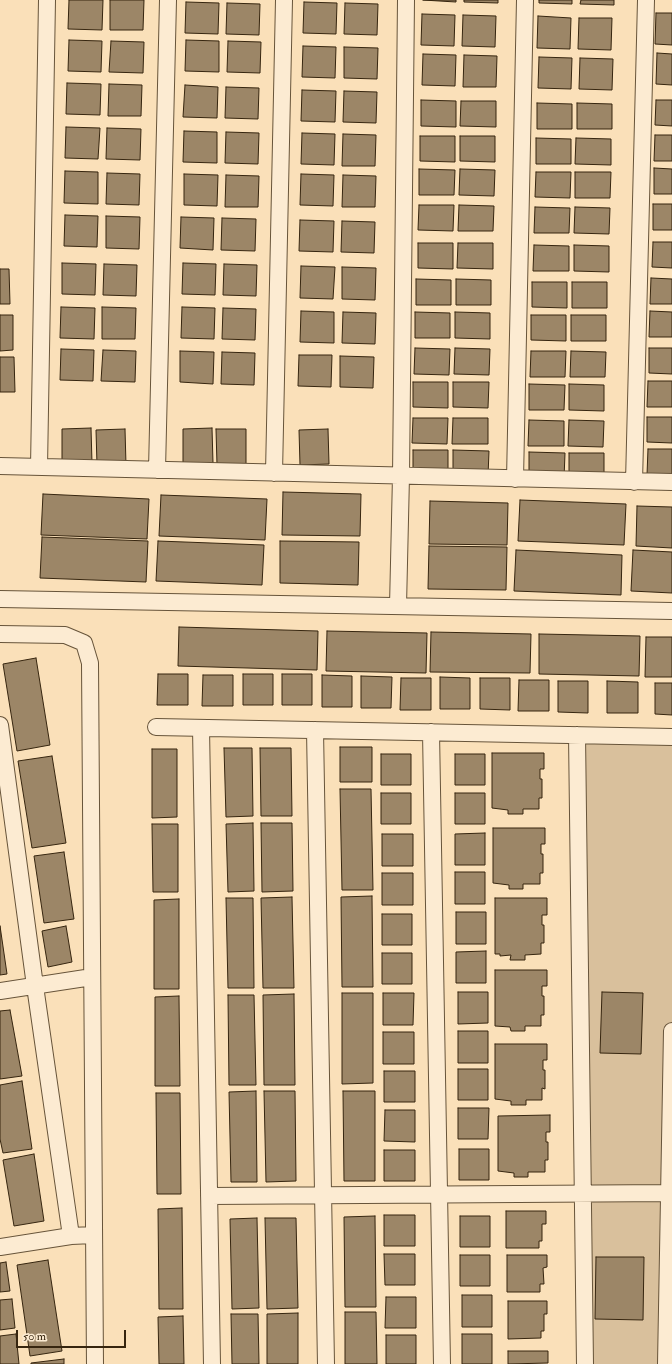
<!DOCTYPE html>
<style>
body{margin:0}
#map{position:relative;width:672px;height:1364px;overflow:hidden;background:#fae0b9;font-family:"IM FELL Double Pica",serif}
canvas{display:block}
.scale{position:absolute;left:16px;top:1330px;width:110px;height:18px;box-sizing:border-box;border:2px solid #36250f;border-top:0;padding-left:5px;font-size:12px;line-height:14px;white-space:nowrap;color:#36250f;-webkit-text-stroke:3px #fcebd2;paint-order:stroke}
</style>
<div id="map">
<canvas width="672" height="1364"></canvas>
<div class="scale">50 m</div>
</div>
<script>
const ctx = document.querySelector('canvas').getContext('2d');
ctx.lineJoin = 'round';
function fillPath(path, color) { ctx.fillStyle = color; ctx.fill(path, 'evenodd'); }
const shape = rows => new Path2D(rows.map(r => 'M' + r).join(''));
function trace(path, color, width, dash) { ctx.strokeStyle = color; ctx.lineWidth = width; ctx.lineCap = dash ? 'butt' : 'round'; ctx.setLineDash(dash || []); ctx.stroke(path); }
const green = shape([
 [577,735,672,737,672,1031,666,1364,585,1364]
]);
const building = shape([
 [69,0,103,0,102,30,68,29,69,0],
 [110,0,144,0,143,30,110,30,110,0],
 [423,0,456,0,456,2,423,0],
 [464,0,498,0,498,3,464,2,464,0],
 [539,0,572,0,572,4,539,3,539,0],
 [581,0,614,0,614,5,580,4,581,0],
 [186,2,219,3,218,34,185,33,186,2],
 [304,2,337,3,336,34,303,33,304,2],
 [227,3,260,4,259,35,226,34,227,3],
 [345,3,378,4,377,35,344,34,345,3],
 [656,13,672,13,672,45,655,44,656,13],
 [422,14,455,15,454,46,421,45,422,14],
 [463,15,496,16,495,47,462,46,463,15],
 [538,16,571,18,570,49,537,48,538,16],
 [579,18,612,18,611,50,578,49,579,18],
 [69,40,102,41,101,72,68,71,69,40],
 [186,40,219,41,219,72,185,71,186,40],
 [111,41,144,42,143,73,109,72,111,41],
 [228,41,261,42,260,73,227,72,228,41],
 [303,46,336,47,335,78,302,77,303,46],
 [344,47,378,48,377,79,344,78,344,47],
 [657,53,672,54,672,85,656,84,657,53],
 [423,54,456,55,455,86,422,85,423,54],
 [464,55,497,56,496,87,463,87,464,55],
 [539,57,572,58,571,89,538,88,539,57],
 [580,58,613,59,612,90,579,89,580,58],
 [67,83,101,84,100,115,66,114,67,83],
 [109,84,142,85,141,116,108,116,109,84],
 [185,85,218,87,217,118,183,117,185,85],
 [226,87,259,88,258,119,225,118,226,87],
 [302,90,336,91,335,122,301,121,302,90],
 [344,91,377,92,376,123,343,122,344,91],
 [421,100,456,101,456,127,421,126,421,100],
 [656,100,672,100,672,126,655,125,656,100],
 [461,101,496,101,496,127,460,126,461,101],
 [537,103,572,104,572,129,537,129,537,103],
 [577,103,612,104,612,129,577,129,577,103],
 [66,127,100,128,98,159,65,158,66,127],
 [107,128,141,129,140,160,106,159,107,128],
 [184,131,217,132,217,163,183,162,184,131],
 [226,132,259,133,258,164,225,163,226,132],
 [302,133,335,134,334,165,301,164,302,133],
 [343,134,376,135,375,166,342,166,343,134],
 [655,135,672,135,672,161,654,161,655,135],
 [420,136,455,136,455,162,420,161,420,136],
 [460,136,495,136,495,162,460,161,460,136],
 [536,138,571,139,571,164,536,164,536,138],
 [576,138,611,139,611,165,575,164,576,138],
 [654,168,672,169,672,194,654,194,654,168],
 [419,169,455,170,454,195,419,195,419,169],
 [460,169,495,170,494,196,459,195,460,169],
 [65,171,98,172,98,204,64,203,65,171],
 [536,172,571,172,570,198,535,197,536,172],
 [575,172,611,172,610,198,575,198,575,172],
 [107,173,140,174,139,205,106,204,107,173],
 [184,174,218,175,217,206,184,205,184,174],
 [301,174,334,175,333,206,300,205,301,174],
 [226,175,259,176,258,207,225,207,226,175],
 [343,175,376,176,375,207,342,207,343,175],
 [653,204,672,204,672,230,653,230,653,204],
 [419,205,454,205,453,231,418,230,419,205],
 [459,205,494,206,493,231,458,231,459,205],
 [535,207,570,208,569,233,534,233,535,207],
 [575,207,610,208,609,234,574,233,575,207],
 [65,215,98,216,97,247,64,246,65,215],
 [106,216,140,217,139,249,106,248,106,216],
 [181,217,214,218,213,250,180,248,181,217],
 [222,218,256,219,255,251,221,250,222,218],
 [300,220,334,221,333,252,299,251,300,220],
 [342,221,375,222,374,253,341,252,342,221],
 [653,242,672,242,672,268,652,267,653,242],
 [418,243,453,243,453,269,418,268,418,243],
 [458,243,493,243,493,269,457,268,458,243],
 [534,245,569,246,569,271,533,271,534,245],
 [574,245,609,246,609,272,574,271,574,245],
 [62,263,96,264,95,295,62,294,62,263],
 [183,263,216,264,215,295,182,294,183,263],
 [104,264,137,265,136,296,103,295,104,264],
 [224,264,257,265,256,296,223,295,224,264],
 [301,266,335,267,333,299,300,298,301,266],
 [342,267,376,268,375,300,342,299,342,267],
 [0,269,9,269,10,304,0,304,0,269],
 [651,278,672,279,672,304,650,304,651,278],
 [416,279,451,280,451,305,416,305,416,279],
 [456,279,491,280,491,305,456,305,456,279],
 [532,282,567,282,567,308,532,307,532,282],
 [572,282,607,282,607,308,572,308,572,282],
 [61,307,95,308,94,339,60,338,61,307],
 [102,307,136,308,135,339,102,339,102,307],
 [182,307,215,308,214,339,181,338,182,307],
 [223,308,256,309,255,340,222,339,223,308],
 [301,311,334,312,334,343,300,342,301,311],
 [650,311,672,312,672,337,649,337,650,311],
 [343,312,376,313,375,344,342,343,343,312],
 [415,312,450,313,450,338,415,338,415,312],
 [455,312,490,313,490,339,455,338,455,312],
 [0,315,13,315,13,350,0,351,0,315],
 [531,315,566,315,566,341,531,340,531,315],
 [571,315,606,315,606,341,571,341,571,315],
 [415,348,450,349,449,375,414,374,415,348],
 [455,348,490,349,489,375,454,374,455,348],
 [649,348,672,348,672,374,649,373,649,348],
 [61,349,94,350,93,381,60,380,61,349],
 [103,350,136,351,135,382,101,381,103,350],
 [180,351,214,352,213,384,180,382,180,351],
 [531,351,566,351,565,377,530,377,531,351],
 [571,351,606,352,605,377,570,377,571,351],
 [222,352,255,353,254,385,221,384,222,352],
 [299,355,332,355,331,387,298,386,299,355],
 [340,356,374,357,373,388,340,387,340,356],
 [0,357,14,357,15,392,0,392,0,357],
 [648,381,672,381,672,407,647,407,648,381],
 [413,382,448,382,448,408,413,407,413,382],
 [453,382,489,382,488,408,453,407,453,382],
 [529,384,565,385,564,410,529,410,529,384],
 [569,384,604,385,604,411,569,410,569,384],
 [647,417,672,417,672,443,647,442,647,417],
 [413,418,448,418,447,444,412,443,413,418],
 [453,418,488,418,488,444,452,444,453,418],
 [529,420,564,421,564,446,528,446,529,420],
 [569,420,604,421,603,447,568,446,569,420],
 [91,428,92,463,62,464,62,429,91,428],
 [212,428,213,463,183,464,183,429,212,428],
 [125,429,126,465,97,465,96,430,125,429],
 [216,429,246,429,246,464,217,465,216,429],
 [328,429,329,464,300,465,299,430,328,429],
 [648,449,672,449,672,475,647,475,648,449],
 [413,450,448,450,448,476,413,475,413,450],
 [453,450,489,451,488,476,453,476,453,450],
 [529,452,565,453,564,479,529,478,529,452],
 [569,453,604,453,604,479,569,478,569,453],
 [283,492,361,494,360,536,282,535,283,492],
 [43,494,149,499,147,539,41,535,43,494],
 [161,495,267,499,265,540,159,536,161,495],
 [520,500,626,504,624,545,518,541,520,500],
 [430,501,508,503,507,545,429,544,430,501],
 [637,506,672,507,672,548,636,546,637,506],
 [42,537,148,541,146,582,40,578,42,537],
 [158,541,264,545,262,585,156,581,158,541],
 [280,541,359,542,358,585,280,583,280,541],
 [429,546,507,547,506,590,428,589,429,546],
 [516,550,622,555,621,595,514,591,516,550],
 [633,550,672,552,672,593,631,591,633,550],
 [179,627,318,631,317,670,178,666,179,627],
 [327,631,427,633,426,673,326,671,327,631],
 [431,632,531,634,530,673,430,672,431,632],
 [539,634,640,636,639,676,539,674,539,634],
 [646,637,672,637,672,677,645,677,646,637],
 [36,658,50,745,17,751,3,664,36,658],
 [158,674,188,674,188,705,157,705,158,674],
 [243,674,273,674,273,705,243,705,243,674],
 [282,674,312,674,312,705,282,705,282,674],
 [203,675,233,675,233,706,202,706,203,675],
 [322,675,352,676,352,707,322,707,322,675],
 [361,676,392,677,391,708,361,708,361,676],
 [440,677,470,678,470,709,440,709,440,677],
 [401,678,431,678,431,710,400,710,401,678],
 [480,678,510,678,510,710,480,709,480,678],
 [519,680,549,680,549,711,518,711,519,680],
 [558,681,588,681,588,713,558,712,558,681],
 [607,681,638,682,638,713,607,713,607,681],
 [655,683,672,683,672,715,655,714,655,683],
 [340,747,372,747,372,782,340,782,340,747],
 [224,748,252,748,253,816,226,817,224,748],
 [260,748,291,748,292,816,261,816,260,748],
 [152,749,177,749,177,817,152,818,152,749],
 [492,753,544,753,544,769,540,769,540,779,542,779,542,798,539,798,539,809,523,809,523,814,508,814,508,810,492,808,492,753],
 [381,754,411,754,411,785,381,785,381,754],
 [455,754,485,754,485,785,455,785,455,754],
 [52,756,66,843,32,848,18,761,52,756],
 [340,789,371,789,373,890,342,890,340,789],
 [381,793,411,793,411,824,381,824,381,793],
 [455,793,485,793,485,824,455,824,455,793],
 [253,823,254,891,228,892,226,824,253,823],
 [261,823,292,823,293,891,262,892,261,823],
 [152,824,178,824,178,892,153,892,152,824],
 [493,828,545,828,545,844,541,844,541,854,543,854,543,873,540,873,540,884,523,884,523,889,509,889,509,885,493,883,493,828],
 [485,833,485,865,455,865,455,834,485,833],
 [382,834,413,834,413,866,382,866,382,834],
 [64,852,74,919,44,923,34,856,64,852],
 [455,872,485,872,485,904,455,904,455,872],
 [382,873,413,873,413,905,382,905,382,873],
 [372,896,373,987,342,987,341,897,372,896],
 [292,897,294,988,263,988,261,898,292,897],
 [226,898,253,898,254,988,228,988,226,898],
 [495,898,547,898,547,915,542,915,542,925,544,925,544,943,541,943,541,954,525,955,525,960,510,960,511,955,500,956,500,954,495,954,495,898],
 [179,899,179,989,154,989,154,900,179,899],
 [456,912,486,912,486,944,456,944,456,912],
 [382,914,412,914,412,945,382,945,382,914],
 [0,926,7,974,0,975,0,926],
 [66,926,72,962,48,967,42,931,66,926],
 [486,951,486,983,456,983,456,952,486,951],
 [382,953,412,953,412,984,382,984,382,953],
 [495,970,547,970,547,986,542,986,542,996,544,996,544,1015,541,1015,541,1026,525,1026,525,1031,511,1031,510,1027,495,1026,495,970],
 [458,992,488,992,488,1023,458,1024,458,992],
 [602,992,643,993,641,1054,600,1053,602,992],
 [342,993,373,993,373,1083,342,1084,342,993],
 [383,993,414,993,413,1025,383,1025,383,993],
 [294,994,295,1085,264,1085,263,995,294,994],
 [228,995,254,995,256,1085,229,1085,228,995],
 [179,996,180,1086,155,1086,155,997,179,996],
 [10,1010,22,1076,0,1079,0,1011,10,1010],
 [458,1031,488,1031,488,1063,458,1063,458,1031],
 [383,1032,414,1032,414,1064,383,1064,383,1032],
 [495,1044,547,1044,547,1060,543,1060,543,1070,545,1070,545,1089,542,1088,542,1100,526,1100,526,1105,511,1105,511,1101,495,1099,495,1044],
 [458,1069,488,1069,488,1100,458,1100,458,1069],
 [384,1071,415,1071,415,1102,384,1102,384,1071],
 [22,1081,32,1149,3,1153,0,1139,0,1085,22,1081],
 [256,1091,257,1182,231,1182,229,1092,256,1091],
 [264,1091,295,1091,296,1181,266,1182,264,1091],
 [343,1091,375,1091,375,1181,344,1181,343,1091],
 [156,1093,180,1093,181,1194,157,1194,156,1093],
 [458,1108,489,1108,488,1139,458,1139,458,1108],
 [385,1110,415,1110,415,1142,384,1141,385,1110],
 [550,1115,550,1132,546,1132,546,1142,548,1142,548,1160,545,1160,545,1172,528,1172,528,1177,514,1177,514,1173,498,1171,498,1116,550,1115],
 [459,1149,489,1149,489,1180,459,1180,459,1149],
 [384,1150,415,1150,415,1181,384,1181,384,1150],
 [34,1154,44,1221,14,1226,3,1160,34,1154],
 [182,1208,183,1309,159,1309,158,1209,182,1208],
 [506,1211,546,1211,546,1224,542,1224,542,1241,539,1241,539,1248,506,1248,506,1211],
 [384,1215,415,1215,415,1246,384,1246,384,1215],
 [375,1216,376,1307,345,1307,344,1217,375,1216],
 [460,1216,490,1216,490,1247,460,1247,460,1216],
 [257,1218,259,1308,232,1309,230,1219,257,1218],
 [265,1218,296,1218,298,1308,267,1309,265,1218],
 [384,1254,415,1254,415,1285,385,1285,384,1254],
 [460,1255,490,1255,490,1286,460,1286,460,1255],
 [507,1255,547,1255,547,1267,543,1268,544,1284,540,1284,540,1292,507,1292,507,1255],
 [596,1257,644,1257,643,1320,595,1319,596,1257],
 [48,1260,62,1351,30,1356,17,1265,48,1260],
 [6,1262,10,1291,0,1292,0,1263,6,1262],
 [462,1295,492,1295,492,1327,462,1327,462,1295],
 [386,1297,416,1297,416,1328,385,1328,386,1297],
 [12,1299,15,1328,0,1330,0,1300,12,1299],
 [508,1301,547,1301,547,1314,544,1314,544,1331,541,1331,541,1338,508,1339,508,1301],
 [345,1312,376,1312,377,1364,345,1364,345,1312],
 [298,1313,298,1364,267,1364,267,1314,298,1313],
 [231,1314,258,1314,259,1364,232,1364,231,1314],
 [183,1316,184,1364,159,1364,158,1317,183,1316],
 [16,1334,19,1364,0,1364,0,1336,16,1334],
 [462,1334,492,1334,492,1364,462,1364,462,1334],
 [386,1335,416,1335,416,1364,386,1364,386,1335],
 [508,1351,548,1351,548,1363,508,1364,508,1351],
 [64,1359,64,1364,31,1364,31,1363,64,1359]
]);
const minor = shape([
 [0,466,672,482],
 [39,467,47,0],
 [157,470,168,0],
 [274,473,284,0],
 [515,479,525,0],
 [634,482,646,0],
 [0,599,672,611],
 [398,606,401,476,406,0],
 [0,634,65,635,84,643,90,663,95,1364],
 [0,725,35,986,71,1236,94,1235],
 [156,727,672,737],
 [201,728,212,1364],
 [315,730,326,1364],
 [431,732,442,1364],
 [577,735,585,1364],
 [0,991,92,977],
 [209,1196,672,1193],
 [0,1247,71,1236],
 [666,1364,672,1031]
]);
fillPath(green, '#d9c09c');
fillPath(building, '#9c8667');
trace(building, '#36250f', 1);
trace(minor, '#67543a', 18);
trace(minor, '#fcebd2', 16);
</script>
